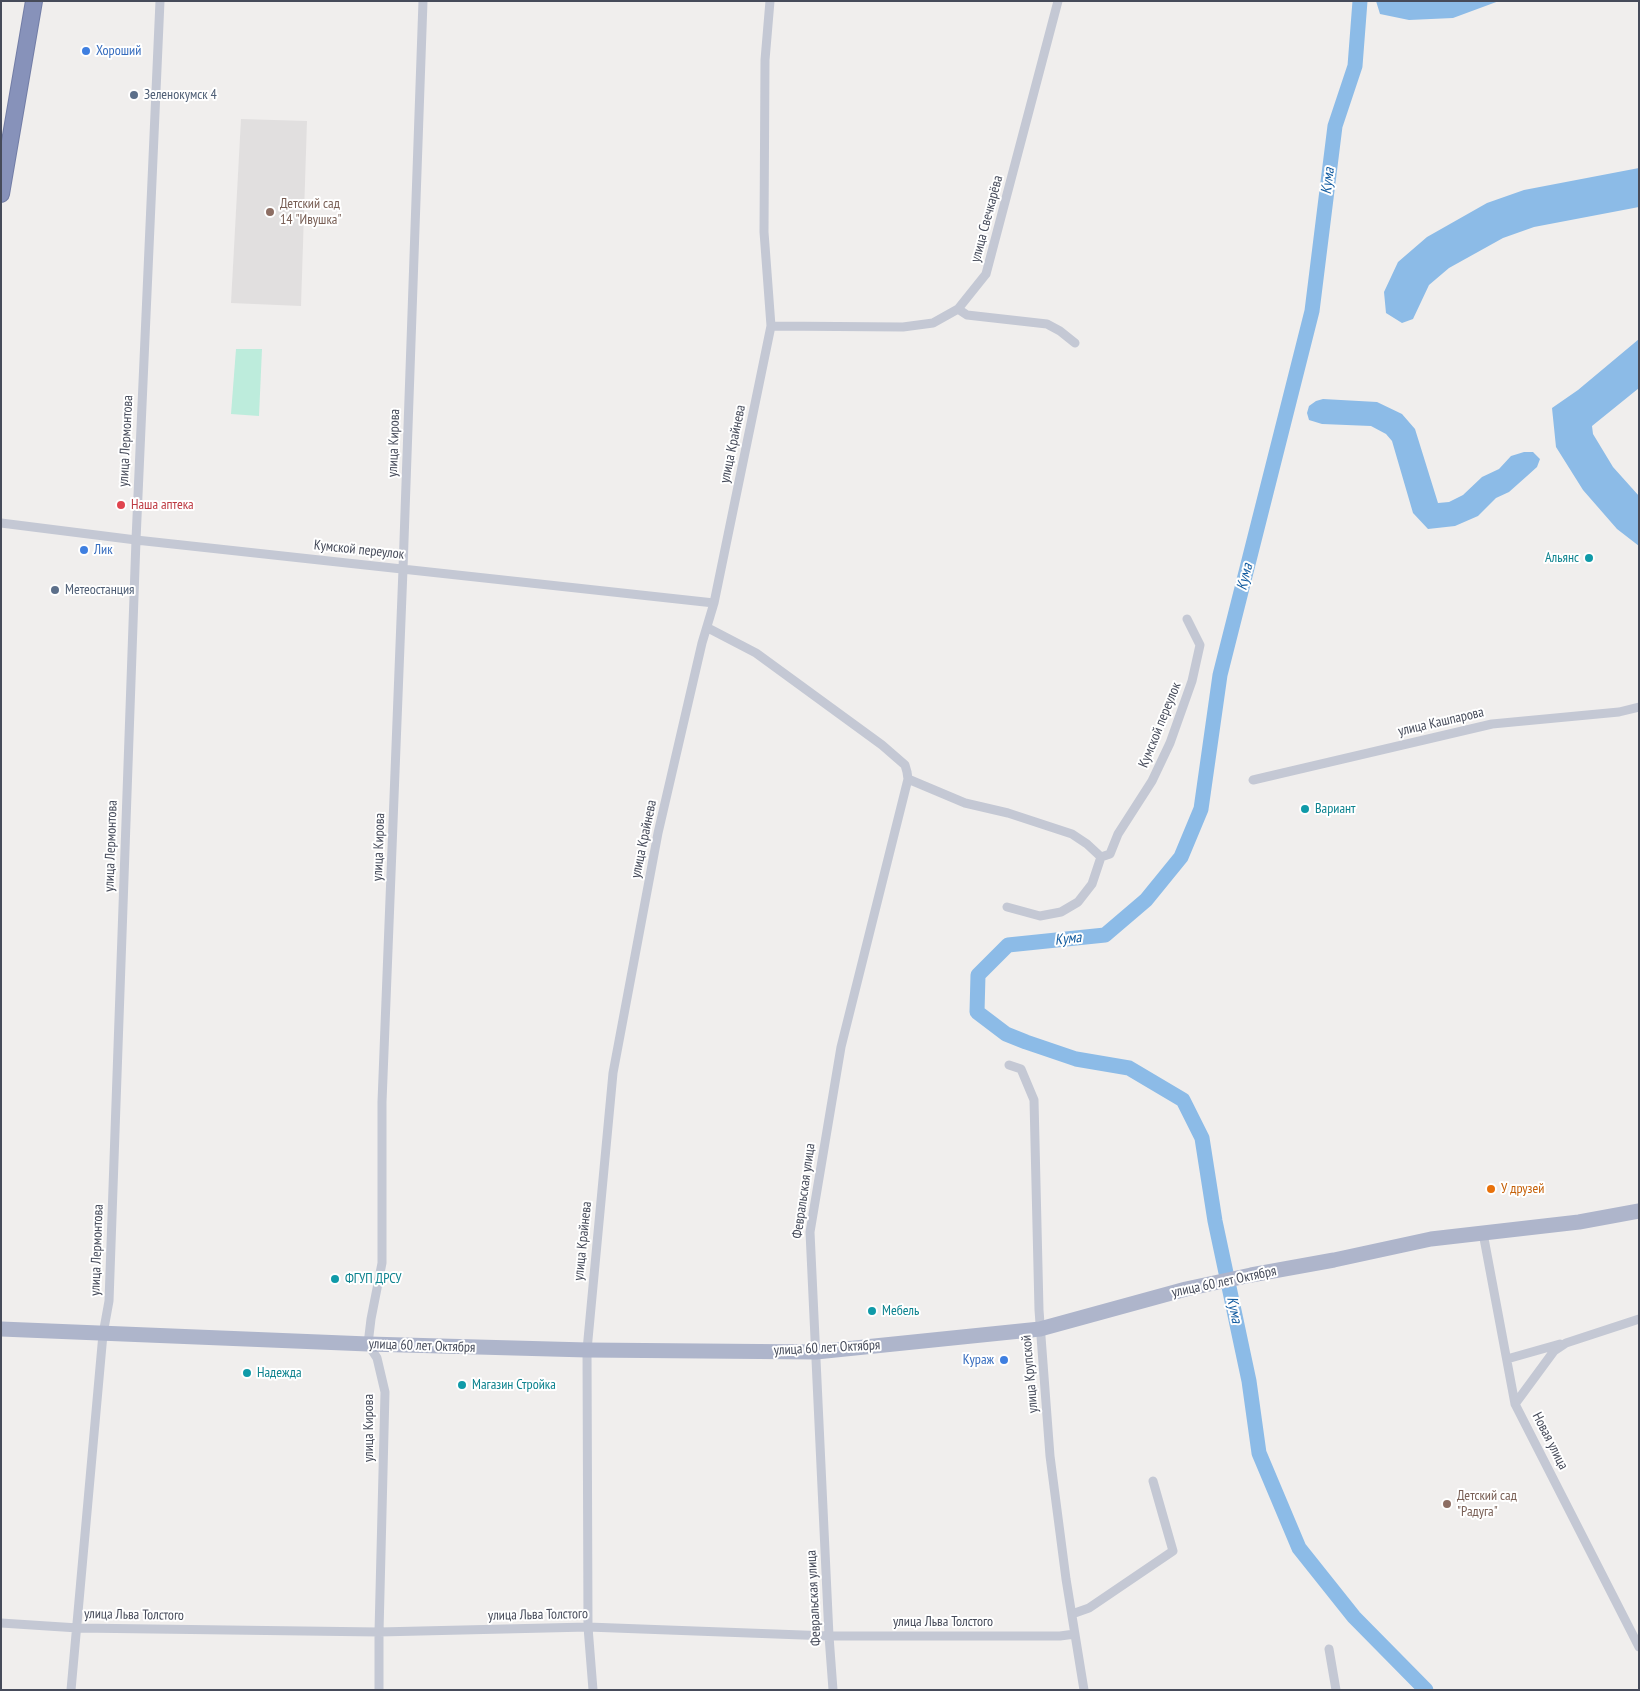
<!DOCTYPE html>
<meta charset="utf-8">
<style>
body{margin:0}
#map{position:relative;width:1640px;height:1691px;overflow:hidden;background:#f0eeed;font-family:"PT Sans Narrow",sans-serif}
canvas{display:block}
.frame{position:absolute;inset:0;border:2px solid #464b5a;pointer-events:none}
</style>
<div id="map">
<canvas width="1640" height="1691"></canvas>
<div class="frame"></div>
</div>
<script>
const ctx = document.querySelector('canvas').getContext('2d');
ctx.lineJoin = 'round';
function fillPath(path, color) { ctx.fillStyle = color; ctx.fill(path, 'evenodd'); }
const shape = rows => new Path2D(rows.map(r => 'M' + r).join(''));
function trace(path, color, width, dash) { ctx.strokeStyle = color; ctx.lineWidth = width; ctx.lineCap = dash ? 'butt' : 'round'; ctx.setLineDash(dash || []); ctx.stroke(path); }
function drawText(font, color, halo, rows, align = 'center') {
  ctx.font = font + ' "PT Sans Narrow",sans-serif'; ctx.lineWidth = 4; ctx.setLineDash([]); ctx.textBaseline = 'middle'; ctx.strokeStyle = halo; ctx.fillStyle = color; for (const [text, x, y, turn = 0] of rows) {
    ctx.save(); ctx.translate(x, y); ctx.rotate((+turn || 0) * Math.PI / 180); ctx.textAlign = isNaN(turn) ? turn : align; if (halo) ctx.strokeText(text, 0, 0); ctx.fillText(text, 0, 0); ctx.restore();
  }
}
const education = shape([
 [241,119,307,121,301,306,231,303]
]);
const green = shape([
 [236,349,262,349,259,416,231,414]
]);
const water = shape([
 [1376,1,1499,1,1453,18,1409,20,1380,14],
 [1639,168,1639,207,1534,227,1503,238,1449,268,1429,285,1413,319,1402,323,1386,313,1384,292,1398,262,1427,237,1487,203,1524,190],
 [1639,339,1639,388,1592,426,1593,434,1613,467,1639,496,1639,546,1617,529,1583,490,1556,447,1552,408,1578,390],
 [1323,399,1377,402,1402,414,1415,429,1438,503,1449,502,1463,495,1482,477,1499,469,1511,456,1524,452,1533,452,1540,459,1537,467,1527,476,1509,492,1496,498,1478,516,1455,526,1428,529,1413,513,1392,441,1386,434,1371,426,1322,424,1309,420,1307,413,1309,406,1316,401]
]);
const river = shape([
 [1360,1,1355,66,1335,126,1312,311,1220,675,1201,809,1181,857,1146,900,1105,935,1008,945,978,975,977,1012,1006,1034,1026,1042,1076,1059,1129,1068,1183,1100,1202,1138,1215,1221,1249,1381,1259,1453,1299,1548,1354,1617,1426,1690]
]);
const street = shape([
 [958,309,967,315,1047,324,1060,331,1075,343],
 [771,326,903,327,933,323,958,309,986,274,1058,1],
 [1,523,136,540,714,603],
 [708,628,756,653,882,745,905,765,907,772,908,779,841,1047,810,1232,829,1636,833,1690],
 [908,779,965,803,1008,813,1072,834,1087,844,1101,857],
 [1253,780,1492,724,1619,712,1639,707],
 [1007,907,1040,916,1061,912,1078,902,1092,884,1101,857,1110,854,1118,834,1152,781,1170,743,1192,681,1200,645,1187,619],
 [1009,1065,1021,1069,1034,1100,1039,1310,1050,1456,1066,1579,1084,1690],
 [1483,1233,1515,1404,1639,1647],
 [1507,1359,1560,1344],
 [1515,1404,1554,1351,1566,1343,1639,1319],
 [1072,1614,1089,1608,1173,1551,1153,1481],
 [1,1623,78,1628,379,1632,588,1627,829,1636,1060,1636,1075,1634],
 [1329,1649,1336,1690],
 [71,1690,103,1334,109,1301,136,540,160,1],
 [379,1690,379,1632,385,1392,377,1358,368,1344,371,1319,382,1263,382,1102,403,569,423,1],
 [593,1690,588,1627,587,1350,613,1073,658,833,702,643,714,603,771,326,764,232,765,60,770,1]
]);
const primary = shape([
 [1,1329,368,1344,587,1350,816,1352,1040,1329,1186,1289,1251,1275,1334,1260,1431,1239,1579,1222,1639,1211]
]);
const highway = shape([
 [1,194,34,1]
]);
const markers = [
 [86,51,5,"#3f7fe0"],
 [134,95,5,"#5c6f8a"],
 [270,212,5,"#8d6e63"],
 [121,505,5,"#e0444e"],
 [84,550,5,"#3f7fe0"],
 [1589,558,5,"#0f9aa8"],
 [55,590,5,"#5c6f8a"],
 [1305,809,5,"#0f9aa8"],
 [1491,1189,5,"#e8710a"],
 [335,1279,5,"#0f9aa8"],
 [872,1311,5,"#0f9aa8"],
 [1004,1360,5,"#3f7fe0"],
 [247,1373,5,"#0f9aa8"],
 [462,1385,5,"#0f9aa8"],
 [1447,1504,5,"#8d6e63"]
];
const shopNames = [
 ["Хороший",96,51],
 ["Лик",94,550],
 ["Кураж",994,1360,"right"]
];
const serviceNames = [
 ["Зеленокумск 4",144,95],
 ["Метеостанция",65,590]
];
const educationNames = [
 ["Детский сад",280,204],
 ["14 \"Ивушка\"",280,220],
 ["Детский сад",1457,1496],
 ["\"Радуга\"",1457,1512]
];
const streetNames = [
 ["улица Свечкарёва",987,219,-75],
 ["улица Лермонтова",126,441,-87],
 ["улица Кирова",394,443,-88],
 ["улица Крайнева",733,444,-78],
 ["Кумской переулок",359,550,6],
 ["улица Кашпарова",1441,722,-13],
 ["Кумской переулок",1160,725,-68],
 ["улица Крайнева",644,839,-78],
 ["улица Лермонтова",111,846,-88],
 ["улица Кирова",379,847,-88],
 ["Февральская улица",804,1191,-82],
 ["улица Крайнева",583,1241,-84],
 ["улица Лермонтова",97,1250,-88],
 ["улица 60 лет Октября",1224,1282,-12],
 ["улица 60 лет Октября",422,1346,2],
 ["улица 60 лет Октября",827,1348,-3],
 ["улица Крупской",1030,1374,-95],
 ["улица Кирова",369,1428,-90],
 ["Новая улица",1550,1441,63],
 ["Февральская улица",814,1598,-93],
 ["улица Льва Толстого",134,1615,1],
 ["улица Льва Толстого",538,1615,-1],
 ["улица Льва Толстого",943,1622]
];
const healthNames = [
 ["Наша аптека",131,505]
];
const cultureNames = [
 ["Альянс",1579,558,"right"],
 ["Вариант",1315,809],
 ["ФГУП ДРСУ",345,1279],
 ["Мебель",882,1311],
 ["Надежда",257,1373],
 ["Магазин Стройка",472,1385]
];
const foodNames = [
 ["У друзей",1501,1189]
];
const waterNames = [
 ["Кума",1328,181,-83],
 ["Кума",1245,577,-76],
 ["Кума",1068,939,-6],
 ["Кума",1234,1310,78]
];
fillPath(education, '#e1dfdf');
fillPath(green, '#bdecdc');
fillPath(water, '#8cbbe7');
trace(river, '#8cbbe7', 15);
trace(highway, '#727da6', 18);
trace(street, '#c4c8d4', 9);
trace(primary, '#aeb5cb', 15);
trace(highway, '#8792ba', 16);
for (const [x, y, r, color] of markers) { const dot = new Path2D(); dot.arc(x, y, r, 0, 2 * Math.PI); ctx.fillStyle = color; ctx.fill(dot); trace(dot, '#fff', 2); }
drawText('14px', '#366cbe', '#fff', shopNames, 'left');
drawText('14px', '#4e5e75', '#fff', serviceNames, 'left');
drawText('14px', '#785e54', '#fff', educationNames, 'left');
drawText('14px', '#464b5a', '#fff', streetNames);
drawText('14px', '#be3a42', '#fff', healthNames, 'left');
drawText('14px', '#0d838f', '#fff', cultureNames, 'left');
drawText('14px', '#c56008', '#fff', foodNames, 'left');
drawText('italic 15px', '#135ca0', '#fff', waterNames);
</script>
